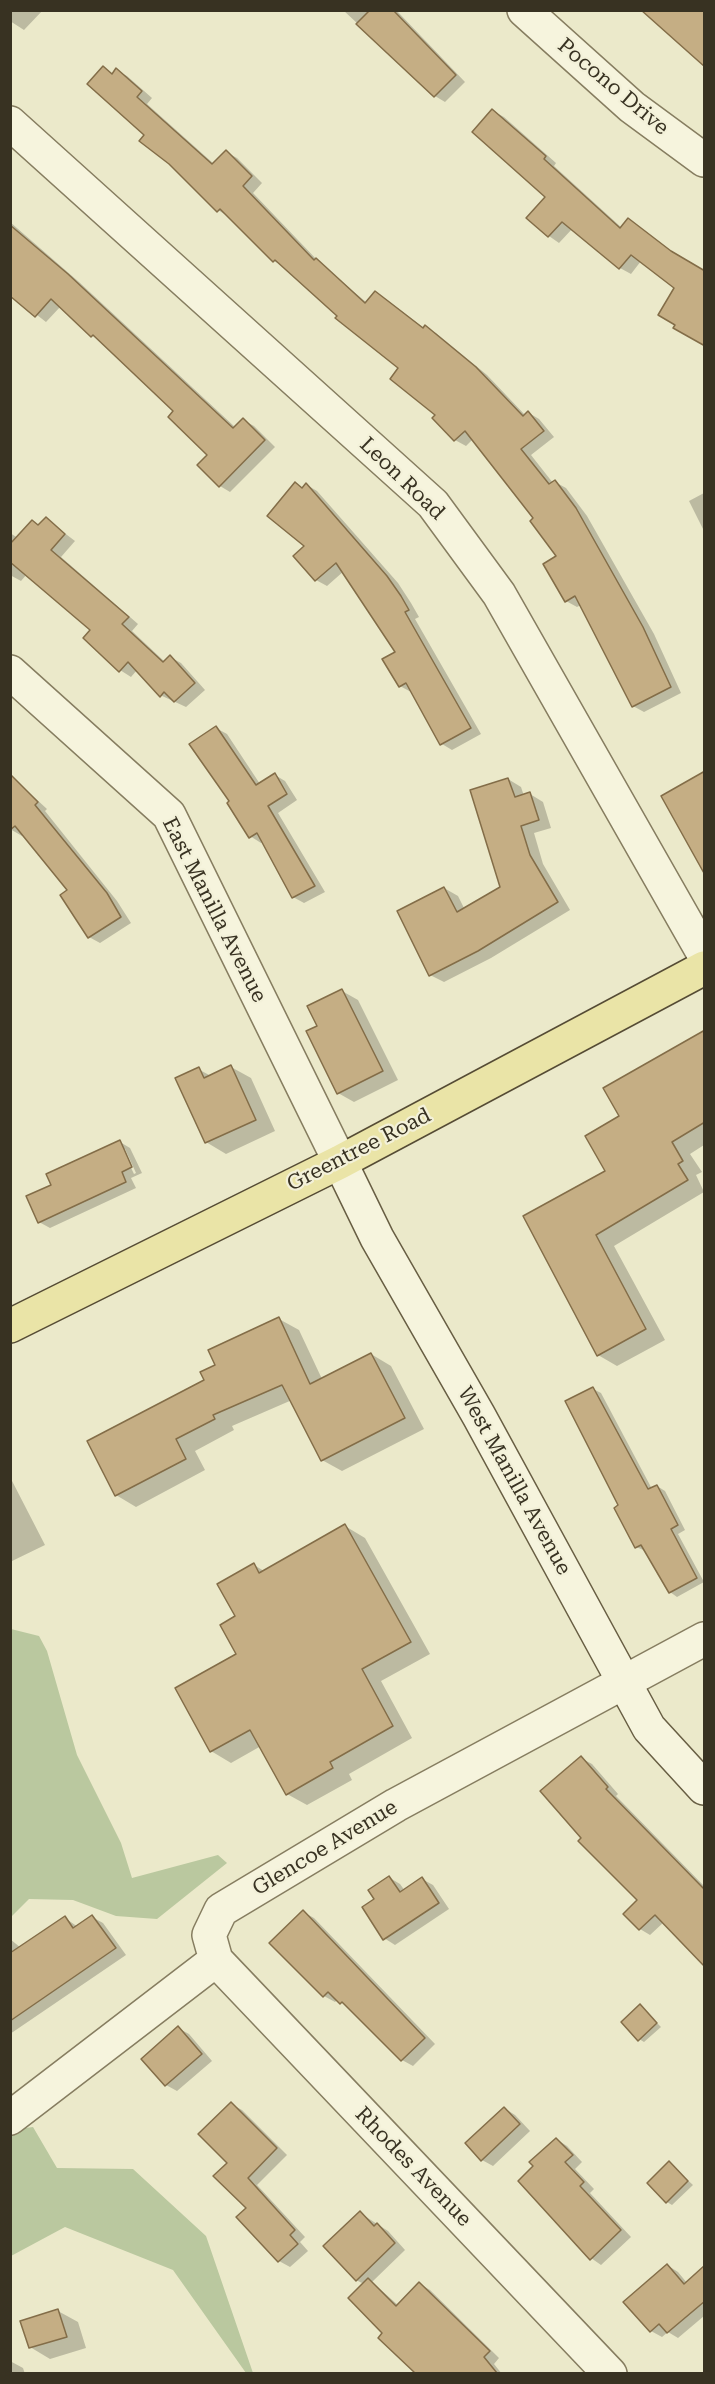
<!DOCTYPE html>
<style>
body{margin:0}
#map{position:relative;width:715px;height:2384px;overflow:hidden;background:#ebe9ca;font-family:"Roboto Serif",serif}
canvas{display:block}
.frame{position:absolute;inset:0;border:12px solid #383222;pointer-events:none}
</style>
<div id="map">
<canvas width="715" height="2384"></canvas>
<div class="frame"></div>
</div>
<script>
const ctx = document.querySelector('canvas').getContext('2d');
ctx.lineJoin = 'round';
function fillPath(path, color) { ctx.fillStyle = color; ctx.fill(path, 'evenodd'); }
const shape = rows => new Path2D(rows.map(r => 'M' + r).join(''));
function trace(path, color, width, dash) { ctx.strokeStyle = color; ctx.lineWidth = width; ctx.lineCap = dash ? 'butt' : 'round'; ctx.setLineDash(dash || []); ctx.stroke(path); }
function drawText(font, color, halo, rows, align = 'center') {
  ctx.font = font + ' "Roboto Serif",serif'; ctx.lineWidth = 4.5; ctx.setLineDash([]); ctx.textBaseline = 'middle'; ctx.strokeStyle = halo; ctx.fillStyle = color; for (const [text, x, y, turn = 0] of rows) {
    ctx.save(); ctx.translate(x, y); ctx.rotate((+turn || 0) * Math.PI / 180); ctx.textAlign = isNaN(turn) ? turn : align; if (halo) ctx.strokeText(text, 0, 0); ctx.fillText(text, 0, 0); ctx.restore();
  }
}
const green = shape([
 [11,1629,39,1636,47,1651,77,1755,121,1843,132,1878,218,1855,227,1863,157,1919,116,1916,73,1900,29,1899,11,1917],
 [33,2127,57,2168,133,2169,206,2236,253,2373,246,2373,173,2270,65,2227,11,2256,10,2130]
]);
const shadow = shape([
 [10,10,43,10,24,30,10,21],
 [343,10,396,10,465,82,445,102,435,96],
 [103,68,113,74,116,70,127,76,152,98,147,104,214,164,226,152,237,158,262,183,253,193,319,262,367,303,376,293,386,299,424,328,436,333,487,375,525,415,529,413,539,419,554,437,531,455,553,483,555,482,566,488,587,516,654,634,681,693,644,712,633,706,581,605,577,607,566,601,559,557,535,519,473,439,466,446,455,440,434,419,438,415,401,368,285,267,274,261,229,217,218,210,147,134],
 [493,111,504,117,556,163,554,166,622,228,628,220,682,259,676,288,641,261,631,274,620,268,573,228,559,243,549,236,548,197],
 [10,222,79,282,236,428,243,420,254,426,275,447,230,492,220,486,209,455,175,411,61,306,46,322,10,294],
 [296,484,303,488,307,485,317,491,398,583,411,603,419,617,415,619,481,734,452,750,442,744,411,692,400,686,397,653,344,571,327,586,316,580,307,546],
 [704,493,704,531,689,501],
 [46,519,75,541,61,557,138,624,132,631,165,662,170,657,181,663,205,690,186,707,160,695,137,670,131,677,120,670,92,630,27,574,21,581,10,575,10,533,18,538,32,521,39,525],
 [216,728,227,734,260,784,275,775,285,781,297,800,278,813,325,892,304,903,293,897,263,841,261,843,250,836,231,802],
 [10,775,47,809,45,811,117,901,131,923,100,943,89,937,70,891,23,834,22,836,10,829],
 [508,779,521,787,524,796,530,794,543,802,551,828,534,833,543,864,570,910,491,958,444,982,430,975,444,888,458,896,465,910,502,888],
 [342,991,358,1000,398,1080,354,1102,338,1093,319,1027],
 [704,1031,704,1145,690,1154,702,1172,696,1175,704,1192,614,1246,665,1340,617,1366,598,1355,525,1216,607,1172,622,1117],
 [231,1067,251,1078,275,1131,226,1154,206,1142,198,1069,211,1076],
 [120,1142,130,1148,142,1173,131,1178,136,1188,50,1228,39,1222,53,1185],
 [122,1149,125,1149,136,1173,134,1174],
 [279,1319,299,1330,322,1379,371,1354,391,1366,424,1429,342,1471,322,1460,292,1400,232,1426,234,1430,195,1451,205,1470,136,1507,116,1495,217,1366],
 [593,1389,601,1393,652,1489,657,1486,665,1491,685,1530,678,1534,704,1582,677,1597,670,1592,646,1551,636,1547,620,1506],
 [10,1477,45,1545,10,1562],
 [345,1526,365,1538,430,1654,381,1681,412,1738,349,1774,352,1780,307,1805,287,1794,261,1746,231,1763,211,1751,177,1689,238,1654,237,1617,254,1565,264,1571],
 [581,1758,592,1764,618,1794,616,1796,704,1886,704,1964,664,1922,650,1935,640,1929,639,1900,583,1838],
 [390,1878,400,1884,405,1891,422,1879,433,1885,449,1909,395,1945,384,1938,376,1899],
 [303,1912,314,1918,435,2044,413,2066,402,2060,350,2007,338,1999,335,2002,324,1996,271,1943],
 [92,1917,103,1923,126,1955,10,2034,10,1939,21,1948,65,1918,78,1927],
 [640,2006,661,2027,644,2042,639,2039],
 [178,2028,189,2034,212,2061,177,2091,166,2085],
 [231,2104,242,2110,287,2155,257,2185,305,2237,300,2242,308,2251,290,2267,279,2261,238,2217,248,2208,229,2163],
 [504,2108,515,2115,530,2131,493,2166,482,2160],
 [556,2139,567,2146,582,2162,575,2169,594,2189,590,2193,631,2237,601,2265,591,2258,535,2166],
 [669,2163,693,2185,672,2205,667,2202],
 [360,2213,388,2231,405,2250,372,2282,399,2306,420,2284,430,2290,499,2358,494,2364,502,2374,417,2374,380,2338,384,2333,364,2284,356,2280],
 [667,2265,678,2272,687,2283,704,2275,704,2316,678,2338,668,2332,662,2337,651,2331],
 [58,2311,78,2322,86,2348,50,2359,30,2347],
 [10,2361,23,2368,25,2374,10,2374]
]);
const building = shape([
 [370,10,393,10,456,75,434,97,356,24,370,10],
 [641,10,705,10,705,67,641,10],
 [103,66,112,74,116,68,142,91,137,97,212,164,226,150,252,176,243,186,314,260,316,258,365,303,375,291,423,328,425,325,476,367,523,416,528,411,544,431,521,449,549,484,555,480,576,508,643,627,671,687,632,707,575,596,565,602,543,564,556,556,530,521,533,518,465,431,454,441,432,418,435,415,390,379,398,368,335,318,337,316,275,260,273,262,220,209,217,212,169,164,139,141,144,135,87,84,103,66],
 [492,109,546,156,544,159,620,228,628,218,671,251,705,271,705,346,673,328,675,325,658,315,674,288,631,255,619,269,562,222,548,237,526,218,545,197,472,132,492,109],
 [10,225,68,274,233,428,243,418,265,440,219,487,197,465,207,455,168,417,173,411,93,335,91,337,51,299,35,317,10,296,10,225],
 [295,482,302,488,306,483,387,576,401,596,409,610,405,612,471,728,440,745,406,683,399,687,382,659,395,652,336,563,315,581,293,556,304,546,267,516,295,482],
 [46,517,65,534,51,550,129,617,122,624,163,662,170,655,195,683,174,702,164,692,160,697,128,662,119,672,83,638,90,630,10,562,10,544,32,520,38,525,46,517],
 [216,726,256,785,275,773,287,794,268,806,315,886,292,898,257,833,249,838,227,803,229,801,189,744,216,726],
 [705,771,705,875,661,796,705,771],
 [10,774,38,802,35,805,107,893,121,917,88,938,60,895,67,890,15,826,10,830,10,774],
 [508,778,515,797,530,792,539,820,521,826,530,855,558,902,478,951,429,976,397,911,444,887,457,912,500,887,470,790,508,778],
 [342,989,383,1071,337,1094,306,1031,317,1026,307,1006,342,989],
 [705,1030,705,1122,672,1142,683,1161,678,1164,688,1180,596,1235,646,1329,597,1356,523,1216,605,1171,585,1136,619,1116,603,1088,705,1030],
 [231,1065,256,1120,205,1143,175,1078,199,1067,204,1078,231,1065],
 [120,1140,132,1167,122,1172,126,1182,38,1223,26,1196,51,1185,46,1174,120,1140],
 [279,1317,310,1384,371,1353,405,1418,321,1461,282,1385,213,1415,215,1419,176,1439,186,1459,115,1496,87,1441,204,1380,200,1372,215,1365,208,1350,279,1317],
 [593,1387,648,1489,657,1485,678,1525,671,1529,697,1578,669,1593,641,1545,635,1548,614,1508,618,1505,565,1401,593,1387],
 [345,1524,411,1642,362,1669,393,1726,330,1762,333,1768,286,1795,250,1730,210,1752,175,1688,236,1654,220,1625,235,1616,217,1584,254,1563,259,1573,345,1524],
 [581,1756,608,1787,606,1789,705,1890,705,1967,655,1915,639,1930,623,1914,637,1900,578,1841,581,1838,540,1791,581,1756],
 [389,1876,400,1892,422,1877,439,1903,383,1940,362,1907,374,1899,368,1890,389,1876],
 [303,1910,425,2038,401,2061,342,2002,340,2004,328,1992,323,1997,269,1943,303,1910],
 [92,1915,116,1948,10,2021,10,1953,65,1916,73,1928,92,1915],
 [640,2004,657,2023,638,2041,621,2022,640,2004],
 [178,2026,202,2054,165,2086,141,2059,178,2026],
 [231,2102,277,2148,248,2178,295,2230,290,2235,298,2244,278,2262,236,2217,246,2208,213,2176,227,2163,198,2134,231,2102],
 [504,2107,520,2124,481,2161,465,2143,504,2107],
 [556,2138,573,2155,565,2162,584,2182,580,2186,621,2230,590,2260,518,2181,533,2166,529,2162,556,2138],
 [669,2161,688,2181,666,2203,647,2183,669,2161],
 [360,2211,374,2226,377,2223,395,2243,356,2281,323,2246,360,2211],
 [667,2264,684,2284,705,2265,705,2301,667,2333,659,2324,650,2332,623,2302,667,2264],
 [368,2278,396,2306,419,2282,490,2351,484,2357,497,2373,415,2373,378,2338,382,2333,348,2298,368,2278],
 [58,2309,67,2337,29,2348,20,2321,58,2309]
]);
const street = shape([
 [524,10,632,107,704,160],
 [10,123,433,504,499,594,704,954],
 [10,672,169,815,340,1162],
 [216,1960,610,2374],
 [10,2118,216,1960,209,1935,221,1910,396,1805,704,1639]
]);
const secondary = shape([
 [340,1162,377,1238,479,1416,649,1728,704,1788]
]);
const primary = shape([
 [10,1326,340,1162,704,968]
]);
const streetNames = [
 ["Pocono Drive",613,87,40],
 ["Leon Road",402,479,44],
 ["East Manilla Avenue",214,910,63],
 ["Greentree Road",359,1150,-27],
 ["West Manilla Avenue",514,1481,61],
 ["Glencoe Avenue",325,1848,-31],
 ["Rhodes Avenue",413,2167,46]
];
fillPath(green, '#bac89f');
fillPath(shadow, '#0003');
fillPath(building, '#c5ae84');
trace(building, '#836d48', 1.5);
trace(street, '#867d60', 36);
trace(secondary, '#685e43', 36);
trace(primary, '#554b34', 36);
trace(street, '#f6f4dd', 33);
trace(secondary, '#f6f4dd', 33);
trace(primary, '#eae4a7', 33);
drawText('21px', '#383222', '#f3f1d9', streetNames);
</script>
